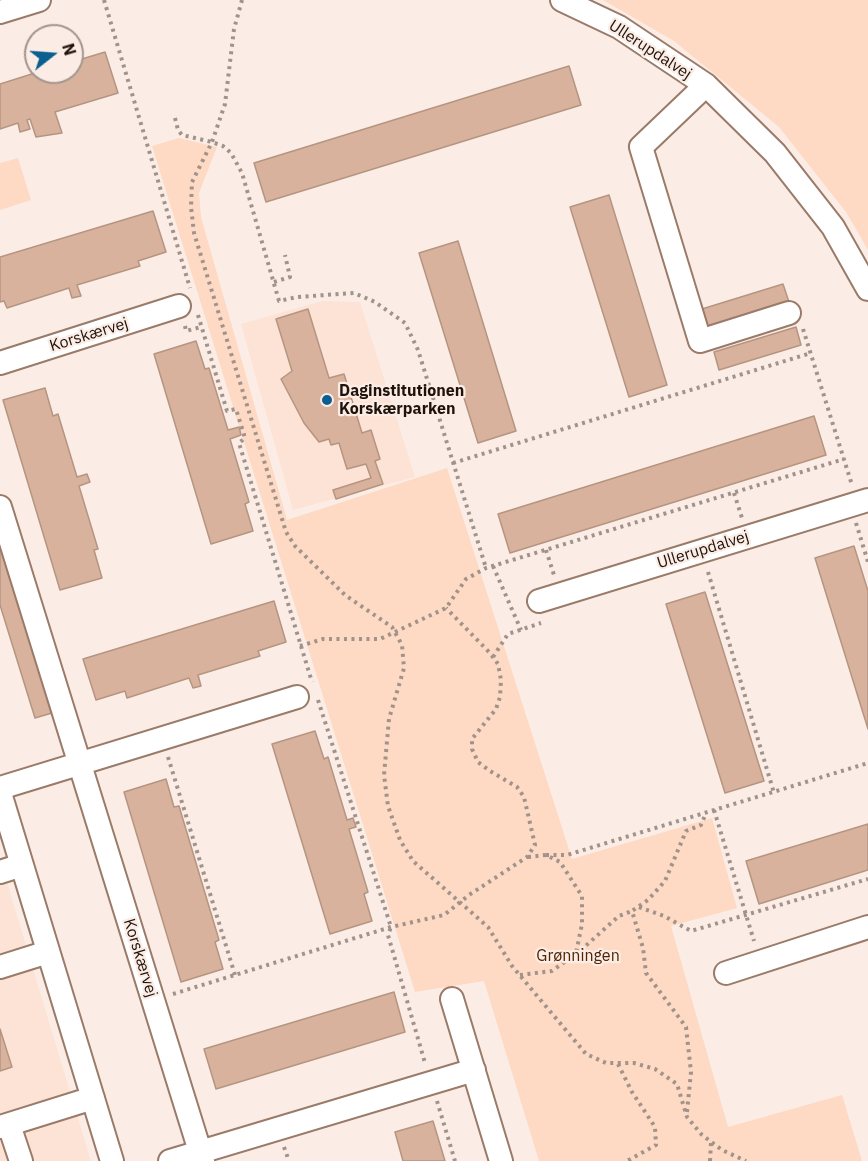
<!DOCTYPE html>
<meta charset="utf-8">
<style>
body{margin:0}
#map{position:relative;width:868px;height:1161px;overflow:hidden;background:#fbede5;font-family:"IBM Plex Sans",sans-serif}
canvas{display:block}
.north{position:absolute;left:24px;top:24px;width:60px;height:60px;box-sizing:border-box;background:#fbede5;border:2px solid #a3958e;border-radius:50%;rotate:73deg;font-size:16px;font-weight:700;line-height:24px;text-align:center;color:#1e120b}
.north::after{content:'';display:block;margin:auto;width:21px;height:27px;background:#0b5e90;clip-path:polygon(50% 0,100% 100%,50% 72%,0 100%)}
</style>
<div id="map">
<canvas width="868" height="1161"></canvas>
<div class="north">N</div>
</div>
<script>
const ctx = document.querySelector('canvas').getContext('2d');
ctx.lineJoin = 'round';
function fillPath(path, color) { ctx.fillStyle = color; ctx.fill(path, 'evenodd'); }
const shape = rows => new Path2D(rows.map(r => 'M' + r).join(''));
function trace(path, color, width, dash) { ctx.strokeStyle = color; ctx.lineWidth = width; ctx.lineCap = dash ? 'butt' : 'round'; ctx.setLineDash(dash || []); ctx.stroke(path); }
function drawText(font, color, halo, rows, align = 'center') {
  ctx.font = font + ' "IBM Plex Sans",sans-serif'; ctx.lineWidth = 4.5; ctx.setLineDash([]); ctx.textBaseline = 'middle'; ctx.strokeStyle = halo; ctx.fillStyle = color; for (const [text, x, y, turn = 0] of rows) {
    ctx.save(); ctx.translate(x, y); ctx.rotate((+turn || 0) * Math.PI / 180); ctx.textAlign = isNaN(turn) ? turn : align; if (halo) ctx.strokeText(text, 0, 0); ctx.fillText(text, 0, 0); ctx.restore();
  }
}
const built = shape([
 [322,301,360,302,415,477,293,510,241,324],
 [0,859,81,1128,91,1161,0,1161]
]);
const green = shape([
 [603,0,868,0,868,250,846,212,779,127,674,41],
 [179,138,217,147,199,193,201,217,287,520,447,468,572,859,712,818,737,908,671,926,728,1127,842,1095,862,1161,539,1161,484,981,415,992,152,146],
 [18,158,31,200,0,210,0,163]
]);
const building = shape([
 [105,52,118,93,55,112,62,133,36,137,30,119,27,120,30,129,20,132,18,123,0,129,0,84,38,72,72,72,72,62,105,52],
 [569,66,581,105,266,202,254,163,569,66],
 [609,195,667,385,629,397,570,207,609,195],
 [153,211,166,252,138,261,140,266,77,285,81,296,72,298,69,288,7,308,4,301,0,302,0,257,153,211],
 [458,241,516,431,478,443,419,253,458,241],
 [783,284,789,302,707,327,702,309,783,284],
 [308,309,329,378,344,374,362,433,371,430,380,459,375,461,383,484,336,499,333,490,371,478,366,464,347,469,339,443,331,445,329,439,319,442,304,423,281,379,292,371,276,319,308,309],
 [796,327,801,345,719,370,714,352,796,327],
 [196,341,205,369,209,368,228,430,239,427,241,435,230,439,249,502,245,504,253,531,211,544,154,354,196,341],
 [45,388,53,416,58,414,77,477,87,474,90,482,79,486,98,549,94,550,102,578,60,590,3,400,45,388],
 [814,416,826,455,510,553,498,514,814,416],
 [0,542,52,713,35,718,0,605,0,542],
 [854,546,868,591,868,729,815,558,854,546],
 [705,592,764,781,725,793,666,604,705,592],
 [274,601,286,642,258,651,260,656,198,675,201,686,193,688,189,678,127,698,125,691,96,700,83,659,274,601],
 [315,731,324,759,328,757,347,820,353,818,356,827,349,829,368,892,364,894,372,921,330,934,272,744,315,731],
 [166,779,174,807,179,806,219,940,215,942,223,969,181,982,124,792,166,779],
 [868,824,868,870,759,904,746,861,868,824],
 [394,992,405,1032,216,1089,204,1049,394,992],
 [0,1029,12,1067,0,1071,0,1029],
 [433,1121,445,1161,403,1161,395,1132,433,1121]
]);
const path = shape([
 [104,0,190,288],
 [242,0,234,29,225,104,212,142,192,182,191,207,194,233,286,532,295,546,345,595,392,627,402,645,404,668,389,719,384,775,388,806,400,840,413,861,488,927,512,966,586,1054,606,1063,634,1063,655,1069,677,1084,687,1117,702,1135,722,1150,746,1161],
 [175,118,178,130,182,135,212,142,223,146,231,153,242,173,279,301,297,297,354,293,375,302,405,323,418,350,486,568],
 [274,282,290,277,285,255],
 [198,315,227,411,236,409,245,438,239,443,312,682],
 [185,326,186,331,201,327],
 [803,329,852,485],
 [453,463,811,353],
 [734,493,742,518],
 [856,523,868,562],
 [546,550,554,575],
 [493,566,521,630],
 [708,572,774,793],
 [300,646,323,639,380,639,446,608,466,579,486,568,844,459],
 [493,657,508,634,541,623],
 [318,700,391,927,388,935,425,1063],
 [168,757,235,975],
 [714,810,754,941],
 [546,855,567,855,868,763],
 [528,857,546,855,560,862,582,896,582,924,576,953],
 [639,907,664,916,691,931,868,879],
 [520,975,552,971,581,950,619,916,632,911],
 [173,994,391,927,444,915,469,895,527,857,535,845,524,797,517,787,490,771,478,762,472,749,472,739,496,709,500,697,501,680,498,664,490,653,446,608],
 [618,1064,632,1092,655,1127,656,1145,627,1161],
 [437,1101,455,1161],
 [687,1112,691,1072,686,1027,646,973,643,948,632,911,648,900,665,881,686,831,701,825,706,813],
 [284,1147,289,1161],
 [710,1161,711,1142]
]);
const minor = shape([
 [562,0,619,27,706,85,775,153,833,227,868,289],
 [0,12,39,0],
 [706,85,641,147,700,341,789,313],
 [0,363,179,306],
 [0,507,203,1161],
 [539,601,868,500],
 [0,788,297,697],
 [0,793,112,1161],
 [0,872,22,865],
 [0,967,48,952],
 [726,973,868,927],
 [452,999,501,1161],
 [9,1125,21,1161],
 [0,1127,93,1098],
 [170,1161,474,1070]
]);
const markers = [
 [327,400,6,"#0b5e90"]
];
const streetNames = [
 ["Ullerupdalvej",650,50,33],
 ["Korskærvej",89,335,-17],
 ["Ullerupdalvej",703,550,-17],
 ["Korskærvej",140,958,73]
];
const poiNames = [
 ["Daginstitutionen",339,391],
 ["Korskærparken",339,409]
];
const parkNames = [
 ["Grønningen",578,956]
];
fillPath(built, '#fde3d5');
fillPath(green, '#fed9c3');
fillPath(building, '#d8b29c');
trace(building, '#b59582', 1.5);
trace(minor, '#9a7a68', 26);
trace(path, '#a0938b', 4, [3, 4.5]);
trace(minor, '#fff', 22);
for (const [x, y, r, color] of markers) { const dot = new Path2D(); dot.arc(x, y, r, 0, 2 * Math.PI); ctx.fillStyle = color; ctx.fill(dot); trace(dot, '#fbede5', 2); }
drawText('16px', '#1e120b', '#fbede5', streetNames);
drawText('bold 16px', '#1e120b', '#fbede5', poiNames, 'left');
drawText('16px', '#522300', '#fbede5', parkNames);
</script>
